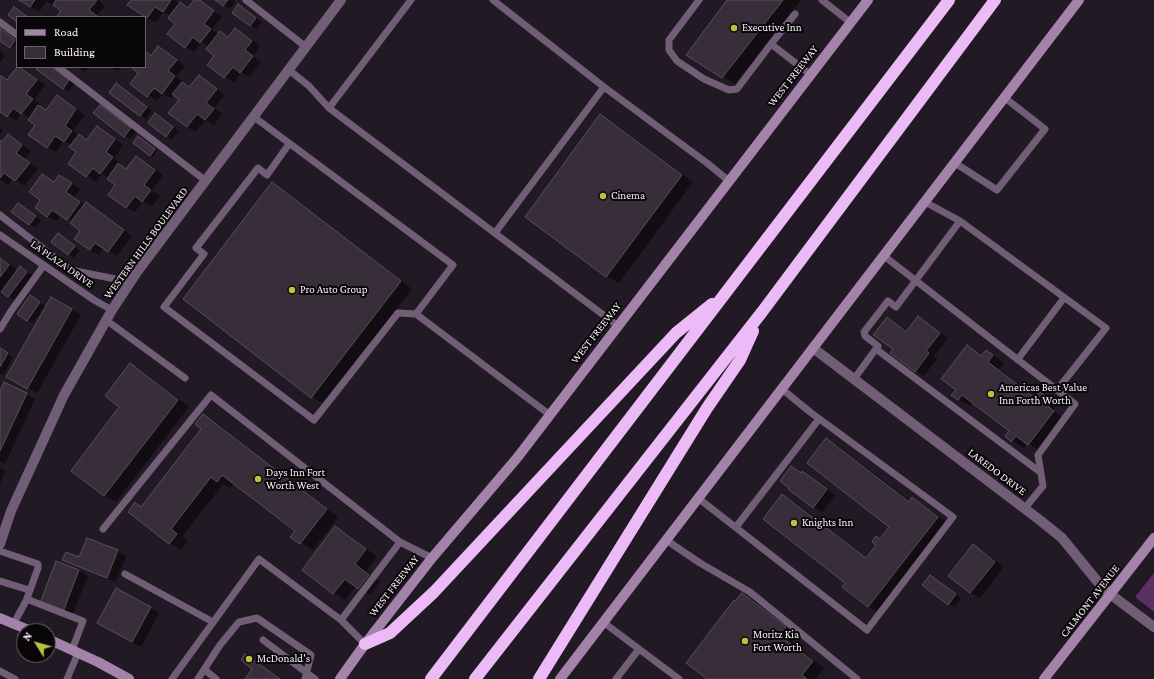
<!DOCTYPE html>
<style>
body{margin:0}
#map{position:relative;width:1154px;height:679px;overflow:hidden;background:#211923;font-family:"Crimson Pro",serif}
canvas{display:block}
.legend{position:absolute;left:16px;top:16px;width:130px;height:52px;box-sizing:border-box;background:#090609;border:1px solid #686468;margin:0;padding:5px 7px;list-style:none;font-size:12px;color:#f6f1f7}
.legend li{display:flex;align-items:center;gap:8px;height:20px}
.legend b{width:20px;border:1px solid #686468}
.north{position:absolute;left:16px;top:623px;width:40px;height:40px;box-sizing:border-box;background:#090609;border:1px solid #686468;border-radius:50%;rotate:307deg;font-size:11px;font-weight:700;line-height:16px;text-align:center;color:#f6f1f7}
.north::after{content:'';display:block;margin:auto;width:14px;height:18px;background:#bdbf43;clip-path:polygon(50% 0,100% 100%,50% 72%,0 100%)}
</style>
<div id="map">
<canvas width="1154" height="679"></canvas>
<ul class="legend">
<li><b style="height:5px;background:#a383aa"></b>Road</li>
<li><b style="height:11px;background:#372e39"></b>Building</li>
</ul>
<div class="north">N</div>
</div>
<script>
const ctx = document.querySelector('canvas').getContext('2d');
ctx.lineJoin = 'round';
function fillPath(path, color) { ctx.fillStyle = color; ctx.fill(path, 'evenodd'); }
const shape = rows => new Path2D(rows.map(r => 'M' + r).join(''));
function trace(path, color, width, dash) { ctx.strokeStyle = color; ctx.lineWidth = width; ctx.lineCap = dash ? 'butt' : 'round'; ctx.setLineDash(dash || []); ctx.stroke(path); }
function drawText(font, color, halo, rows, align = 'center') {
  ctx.font = font + ' "Crimson Pro",serif'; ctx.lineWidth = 4; ctx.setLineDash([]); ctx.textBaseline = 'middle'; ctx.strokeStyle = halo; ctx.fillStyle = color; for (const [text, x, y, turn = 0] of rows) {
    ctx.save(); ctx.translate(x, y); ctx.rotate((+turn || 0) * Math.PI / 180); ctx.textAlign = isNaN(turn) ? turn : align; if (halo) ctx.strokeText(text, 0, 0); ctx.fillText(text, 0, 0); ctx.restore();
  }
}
const green = shape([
 [1154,573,1154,612,1135,597]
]);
const shadow = shape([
 [21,0,98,0,105,6,97,15,99,17,57,17,62,11,47,1,39,12],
 [132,0,174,0,189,9,196,0,199,0,222,17,212,29,219,35,229,38,236,29,244,34,260,46,253,56,261,62,250,77,241,73,234,83,208,65,215,55,210,47,202,42,194,52,186,47,177,24,171,16,163,12,156,23,147,18],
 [217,0,233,0,235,2,230,9],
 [729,0,801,0,735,84,688,55],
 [239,6,262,22,256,29,233,13],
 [0,29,17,42,13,48,0,39],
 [159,48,185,66,176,77,183,82,182,83,190,88,199,76,225,95,214,108,222,114,214,125,205,120,196,132,187,127,180,99,174,94,171,98,163,94,157,101,131,84,139,72,132,67,145,67,145,52,152,56],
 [0,51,5,56,0,63],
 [18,67,45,85,34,100,41,105,40,107,47,111,66,102,85,115,73,131,87,140,97,127,123,145,114,158,121,163,120,165,127,170,137,157,163,175,152,190,160,196,152,206,143,201,135,212,126,207,116,185,109,178,102,174,96,182,69,163,78,152,72,145,64,141,56,152,47,147,36,125,30,118,22,113,16,121,0,111,0,73,2,74,1,76,8,81],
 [39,67,52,67,74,84,69,91,63,88],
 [77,67,89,67,85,72],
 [110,67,121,67,118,71],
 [122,88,152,111,146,119,110,92],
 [106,109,136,132,130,139,125,136],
 [155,114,179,131,172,139,166,136],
 [601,116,612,122,693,182,619,283,607,276],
 [0,128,3,131,0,134],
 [9,135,31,151,25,158,38,169,24,186,13,178,8,185,0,180,0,140,3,142],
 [141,139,157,151,153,157,150,155],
 [69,181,80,189,74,198,85,205,95,209,132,236,117,256,104,248,99,255,90,250,81,230,72,222,61,215,56,221,47,216,55,183],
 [272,184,284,191,412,289,324,404,312,397,184,299],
 [18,204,41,220,35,227,30,224],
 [64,238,80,250,74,258,53,242],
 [0,257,18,271,20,268,33,276,15,300,2,291,0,293],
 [51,298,81,315,37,393,7,376],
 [36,300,45,306,33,323,28,320],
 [918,317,948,338,934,357,937,359,924,376,915,371,894,349,887,318,907,332],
 [967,347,983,356,986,351,998,358,1004,363,999,369,1036,398,1040,393,1057,404,1053,410,1065,419,1040,451,1028,443,1024,448,1012,441,1010,431,973,403,970,406,958,399,957,390],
 [0,349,13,357,3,375,0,374],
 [130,364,142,371,189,407,116,502,104,495,121,407],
 [0,393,26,394,35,399,5,464,0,462],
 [203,415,215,422,338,517,313,550,292,537,296,530,234,483,230,488,223,484,182,537,188,541,181,550,170,543,136,504,142,507,202,429],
 [826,439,838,446,910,501,912,498,924,505,949,524,880,613,868,607,847,582,783,495,795,502,867,558,891,527],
 [0,468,5,471,0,484],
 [803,472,835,495,822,512,813,507,802,474],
 [336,527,347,534,377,557,366,571,380,582,370,595,356,586,345,600,334,593,303,570],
 [973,545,982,551,1004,567,980,598,971,593,950,576],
 [117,551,126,556,116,582,73,564,64,559,79,558],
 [79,571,88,576,72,616,50,607],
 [931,576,961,598,955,607,949,604],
 [116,589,159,613,141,647,107,628],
 [742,594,754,601,797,634,791,642,824,668,816,679,709,679],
 [246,655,254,660,280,679,246,679,254,668]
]);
const building = shape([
 [19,0,35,0,30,7,19,0],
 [56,0,97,0,89,10,97,16,96,17,56,17,61,11,53,5,56,0],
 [131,0,171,0,163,12,155,7,147,18,127,5,131,0],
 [194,0,200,0,214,11,204,24,211,29,200,43,193,37,185,48,167,34,175,24,168,18,180,2,188,8,194,0],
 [215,0,228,0,223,6,215,0],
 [727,0,783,0,722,78,686,55,727,0],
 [238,4,256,18,250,26,232,13,238,4],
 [14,7,28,17,17,17,17,22,8,15,14,7],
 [0,28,15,40,10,48,0,41,0,28],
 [235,28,252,41,245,50,253,56,240,73,233,67,224,78,207,65,214,56,206,49,220,31,228,37,235,28],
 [158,46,177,60,168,71,175,76,162,94,154,88,147,97,130,84,138,73,131,67,145,67,145,51,151,56,158,46],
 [17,67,19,67,37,80,26,94,33,99,21,114,13,108,7,117,0,112,0,75,7,80,17,67],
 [37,67,52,67,69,80,63,89,36,69,37,67],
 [199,75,217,89,206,103,214,109,205,120,197,114,187,127,168,113,179,100,172,94,182,82,189,87,199,75],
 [116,83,147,107,140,116,109,93,116,83],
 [57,95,76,109,65,126,72,131,64,142,55,136,47,148,28,135,35,125,28,120,38,105,46,110,57,95],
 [100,105,131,128,124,137,93,113,100,105],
 [155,113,173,127,166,137,148,123,155,113],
 [600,114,682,175,606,277,525,217,600,114],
 [97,126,115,139,106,152,113,157,100,174,93,168,86,177,68,164,76,152,69,147,79,134,86,140,97,126],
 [8,134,22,145,16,153,30,163,15,181,4,173,0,178,0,140,2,142,8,134],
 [138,136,155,149,150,156,133,143,138,136],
 [136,156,155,170,144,185,151,190,142,202,135,196,126,208,108,195,115,185,107,179,118,163,126,169,136,156],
 [42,174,54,182,59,175,72,183,66,192,80,202,67,220,52,210,47,217,35,208,40,200,29,192,42,174],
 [272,182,401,281,311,398,183,299,272,182],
 [86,202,124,230,108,252,95,243,90,250,74,239,80,231,70,223,86,202],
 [18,203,36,216,29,225,11,212,18,203],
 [58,233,75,246,68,255,51,242,58,233],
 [0,258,9,265,0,277,0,258],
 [20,266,27,272,8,297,1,292,20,266],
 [30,295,40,302,27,321,17,314,30,295],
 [51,297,72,309,27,389,6,377,51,297],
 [918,316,940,333,926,351,929,353,915,372,890,353,893,349,873,335,887,317,906,332,918,316],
 [967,345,981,356,986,350,993,355,988,362,1035,398,1040,392,1046,397,1042,402,1054,411,1028,445,1016,436,1011,442,1005,436,1009,431,962,395,958,400,951,395,956,390,941,379,967,345],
 [0,348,8,353,0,367,0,348],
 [130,363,178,400,104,496,71,471,119,407,105,396,130,363],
 [4,382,27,393,0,451,0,391,4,382],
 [203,414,327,509,300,544,290,537,295,531,222,475,217,482,211,477,171,529,177,534,169,544,128,512,135,502,141,507,201,429,195,424,203,414],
 [826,438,909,502,912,497,938,517,868,607,842,587,845,583,763,519,782,494,866,558,876,545,872,542,876,536,880,539,889,527,807,463,826,438],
 [791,466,801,473,802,471,827,489,813,508,788,489,789,488,780,481,791,466],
 [335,526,366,549,355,564,369,575,358,589,345,579,333,594,302,570,335,526],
 [87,538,118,550,107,578,62,560,66,552,79,557,87,538],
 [973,544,995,562,970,593,948,576,973,544],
 [56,561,79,570,63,612,40,603,56,561],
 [930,575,956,594,948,605,922,585,930,575],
 [116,588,151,607,132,642,97,623,116,588],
 [742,593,786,627,779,635,813,661,802,675,807,679,707,679,686,663,734,600,735,601,742,593],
 [245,654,280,679,245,679,252,669,241,660,245,654]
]);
const service = shape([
 [246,0,306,47],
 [493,0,604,87,707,163,729,181],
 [699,0,669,40,669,50,677,61,704,79,729,90,737,89,771,44,811,75],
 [822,0,851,23],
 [0,22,17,35],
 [771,44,795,14],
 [58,67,206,181],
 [289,70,309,86,329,108,618,326],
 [329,108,411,0],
 [254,117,453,265,416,314,550,415],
 [289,144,267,175,258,168,196,248,204,254,164,307,314,420,398,313,416,314],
 [955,163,997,190,1045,129,1005,98],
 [925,202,960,221,1106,328,1057,390,1075,404,1038,455,1043,486,1025,508],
 [0,215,71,270,130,282],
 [495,233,604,87],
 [0,235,94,300,112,310],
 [884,256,1057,390],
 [106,320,185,378],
 [0,329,11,311,44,265],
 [876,349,1040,472],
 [1018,359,1064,298],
 [854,379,878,346,865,336,864,332,888,301,896,307,960,221],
 [698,498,867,630,953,517,810,412,782,389],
 [736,527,819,419],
 [103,529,211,395,400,542,341,620],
 [666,540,700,563,750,592,857,679],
 [400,542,432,558],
 [0,551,38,564,38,568,26,601],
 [125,574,213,622],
 [0,581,29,590],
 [603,622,679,679],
 [14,623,26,601,29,600,83,621,72,650],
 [263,640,315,679],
 [205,670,216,679],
 [0,671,15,679],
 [67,679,78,653],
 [172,679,259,559,341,620,365,644],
 [198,679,220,645,239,622,257,618,311,655,305,679],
 [616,679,639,649]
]);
const minor = shape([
 [813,348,1041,521,1062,538,1097,581,1110,594,1154,627]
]);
const tertiary = shape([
 [0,544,11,511,64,395,112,310,137,272,341,0]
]);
const secondary = shape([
 [0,618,31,631],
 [48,639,98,662,129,679],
 [340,679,365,644,432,558,517,458,868,0],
 [560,679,1079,0],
 [1044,679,1154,538]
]);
const motorway = shape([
 [365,644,390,633,434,592,676,333,712,304],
 [431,679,949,0],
 [475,679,762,312,995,0],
 [539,679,707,408,740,360,753,331]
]);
const markers = [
 [734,28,4,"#bdbf43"],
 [603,196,4,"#bdbf43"],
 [292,290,4,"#bdbf43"],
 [991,394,4,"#bdbf43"],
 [258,479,4,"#bdbf43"],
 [794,523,4,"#bdbf43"],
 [745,641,4,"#bdbf43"],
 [249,659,4,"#bdbf43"]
];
const poiNames = [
 ["Executive Inn",742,28],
 ["Cinema",611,196],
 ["Pro Auto Group",300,290],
 ["Americas Best Value",999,388],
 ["Inn Forth Worth",999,401],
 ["Days Inn Fort",266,473],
 ["Worth West",266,486],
 ["Knights Inn",802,523],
 ["Moritz Kia",753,635],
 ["Fort Worth",753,648],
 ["McDonald's",257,659]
];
const streetNames = [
 ["WEST FREEWAY",793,76,-52],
 ["WESTERN HILLS BOULEVARD",146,243,-54],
 ["LA PLAZA DRIVE",62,264,35],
 ["WEST FREEWAY",596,333,-52],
 ["LAREDO DRIVE",997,472,37],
 ["WEST FREEWAY",394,586,-52],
 ["CALMONT AVENUE",1090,601,-52]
];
fillPath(green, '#5a3063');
fillPath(shadow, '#0007');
fillPath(building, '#372e39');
trace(building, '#594f5b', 1);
trace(service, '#715e76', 7);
trace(minor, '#715e76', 10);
trace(tertiary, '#715e76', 10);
trace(secondary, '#a383aa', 10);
trace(motorway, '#ecbaf7', 12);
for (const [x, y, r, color] of markers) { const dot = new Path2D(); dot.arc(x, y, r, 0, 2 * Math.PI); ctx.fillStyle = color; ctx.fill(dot); trace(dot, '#090609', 1.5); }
drawText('11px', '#f6f1f7', '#090609', poiNames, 'left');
drawText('11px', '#f6f1f7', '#090609', streetNames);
</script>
